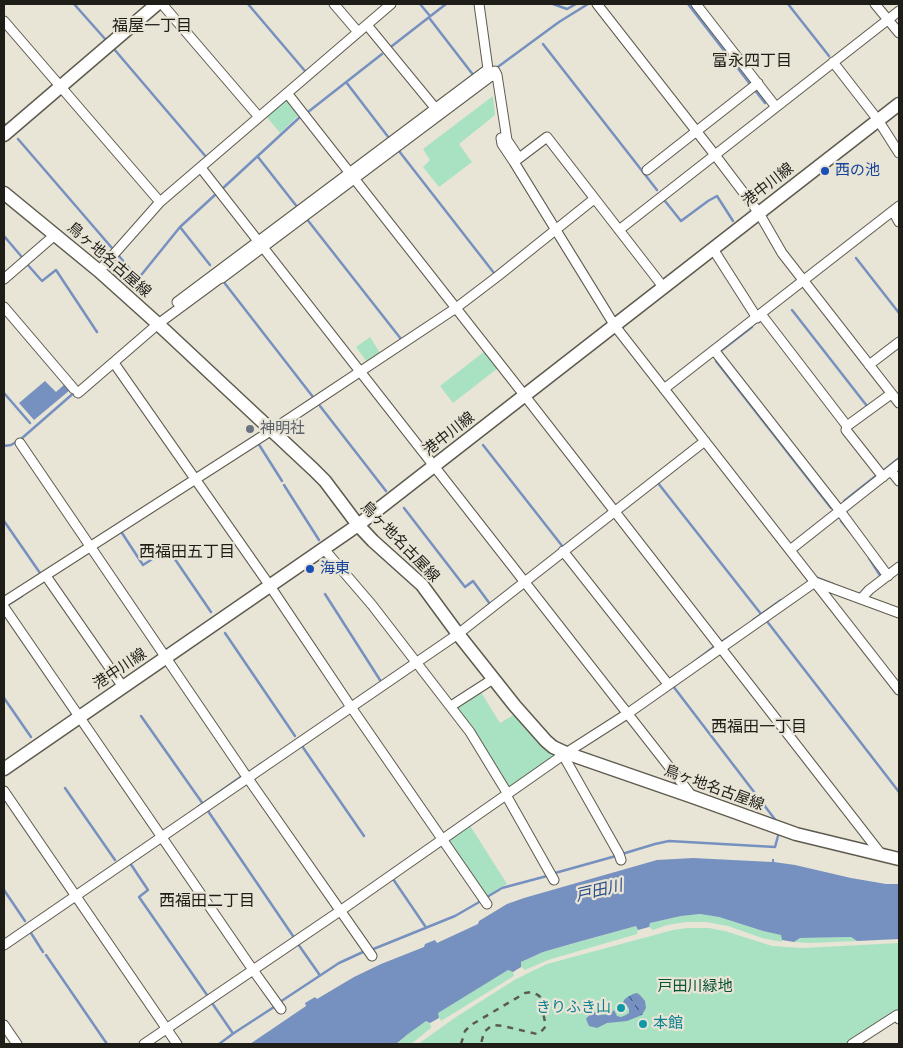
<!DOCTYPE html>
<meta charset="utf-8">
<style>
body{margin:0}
#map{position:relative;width:903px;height:1048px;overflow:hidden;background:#e8e4d6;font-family:"Work Sans",sans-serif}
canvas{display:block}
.frame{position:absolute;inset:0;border:5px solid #1e1d18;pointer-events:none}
</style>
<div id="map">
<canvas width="903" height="1048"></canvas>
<div class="frame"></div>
</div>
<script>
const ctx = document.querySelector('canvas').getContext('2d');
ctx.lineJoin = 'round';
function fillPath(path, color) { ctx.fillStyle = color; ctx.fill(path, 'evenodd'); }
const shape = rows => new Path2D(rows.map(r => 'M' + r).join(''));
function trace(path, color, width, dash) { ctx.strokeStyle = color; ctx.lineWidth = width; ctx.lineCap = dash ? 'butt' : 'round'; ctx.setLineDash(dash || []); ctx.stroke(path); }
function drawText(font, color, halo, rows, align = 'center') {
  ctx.font = font + ' "Work Sans","Noto Sans JP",sans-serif'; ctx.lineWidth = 4.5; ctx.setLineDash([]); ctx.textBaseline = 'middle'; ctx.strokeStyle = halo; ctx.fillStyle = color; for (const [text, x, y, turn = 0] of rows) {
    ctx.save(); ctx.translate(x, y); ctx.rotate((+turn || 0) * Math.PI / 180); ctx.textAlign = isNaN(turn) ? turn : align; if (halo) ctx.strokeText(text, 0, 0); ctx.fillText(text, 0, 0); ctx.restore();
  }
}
const green = shape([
 [493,96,495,115,459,144,472,162,439,187,423,167,430,160,423,149],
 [285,99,289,101,300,114,280,133,266,116],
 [370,337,380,353,367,362,356,347],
 [485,351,498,368,453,403,440,386],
 [479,689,500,723,517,713,559,753,508,789,455,705],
 [469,824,507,884,501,887,485,897,448,842,448,839],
 [700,914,719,917,763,931,782,935,782,942,762,938,728,926,706,922,686,922,667,925,653,930,649,927,650,923,681,916],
 [636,926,638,930,637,934,548,960,525,970,521,967,521,962,543,952],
 [687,928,709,928,725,931,772,946,803,948,899,943,899,1012,849,1044,418,1044,456,1017,516,979,547,964,673,930],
 [851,937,857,941,809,943,794,942,800,938],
 [508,970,513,972,514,976,441,1021,437,1013],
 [426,1021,430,1023,431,1028,411,1044,396,1044,408,1034]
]);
const water = shape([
 [45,381,56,392,65,384,70,390,34,420,19,403],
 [693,858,772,862,772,859,774,859,774,862,795,865,851,878,886,884,899,884,899,939,857,941,851,937,800,938,794,942,782,940,781,935,763,931,719,917,700,914,681,916,650,923,649,927,638,930,636,926,578,942,543,952,521,962,521,967,513,972,508,970,438,1013,439,1018,430,1023,426,1021,408,1034,396,1044,250,1044,306,1006,305,1003,315,997,317,999,354,977,381,964,424,947,425,944,435,940,437,943,478,924,479,921,507,904,524,898,657,860],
 [637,993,640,995,645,1001,646,1008,642,1015,627,1021,607,1023,597,1028,589,1026,586,1019,592,1012,597,1012,598,1015,601,1015,610,1014,614,1010,617,1016,621,1017,626,1015,629,1013,629,1009,626,1004,623,1003,624,1000,626,998,633,994]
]);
const stream = shape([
 [74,4,106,40],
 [248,4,305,71],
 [420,4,430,16],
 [553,4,567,9,576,4],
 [688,4,750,84],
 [788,4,829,56],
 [430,19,474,76],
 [543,44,657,190],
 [392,46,446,4],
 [114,49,207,158],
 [495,69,559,22,588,4],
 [346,82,389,138],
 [754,89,765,103],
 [308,112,382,54],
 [4,123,7,127],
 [18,139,112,248],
 [546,142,589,198],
 [399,151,494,273],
 [258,157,298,208],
 [222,189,300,117],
 [665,201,681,221,708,201,717,196,733,221],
 [306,218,401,339],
 [180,227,210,265],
 [4,236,21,256],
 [119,256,138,279,180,227,216,194],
 [856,258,899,313],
 [27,264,42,281,56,270,97,332],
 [223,281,313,397],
 [792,310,867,406],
 [722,350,752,327],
 [716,361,831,508],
 [4,393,30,423],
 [320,406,386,491],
 [257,444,258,443,282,481],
 [483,445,563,547],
 [4,446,11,445,21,439,76,391],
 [883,471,899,458],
 [658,483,761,614],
 [284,485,319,540],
 [844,501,877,475],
 [404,508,465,587,473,581,490,604],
 [4,521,40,573],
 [841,521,852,534],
 [122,533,143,565,168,549,211,612],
 [869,558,881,577],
 [815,577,833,584],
 [325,594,380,680],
 [8,605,22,596],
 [753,620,781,600],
 [766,620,899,792],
 [225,633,295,736],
 [721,642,741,629],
 [694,662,715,646],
 [673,686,777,822],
 [4,698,31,737],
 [141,716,203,804],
 [302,746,364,836],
 [248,773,262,763],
 [65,788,115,860],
 [198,807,242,776],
 [208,811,293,936],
 [622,854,655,844,669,841,775,847,778,836],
 [130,863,148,890,139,897,207,995],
 [555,873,616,856],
 [393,879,425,926],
 [4,890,25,921],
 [487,897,502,888,547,876],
 [31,933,43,952],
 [298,944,319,974],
 [371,950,455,916,481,901],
 [46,955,107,1044],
 [280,1002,339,963,363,952],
 [212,1003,232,1032],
 [219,1044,234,1033,274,1007]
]);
const ferry = shape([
 [629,996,642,1015]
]);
const street = shape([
 [162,4,259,117],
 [334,4,358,32],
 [597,4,715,155,759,213,782,253,899,403],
 [696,4,776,107],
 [875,4,899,33],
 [4,21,160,202],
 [367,25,436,109],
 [833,62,878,120,899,153],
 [495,71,497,75,507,140,519,158],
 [287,93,525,396,881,854],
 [501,138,502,144,514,162],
 [201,168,692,796],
 [647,170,758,83],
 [893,211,899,222],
 [619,230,899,11],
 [713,249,757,318],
 [99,271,160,202,391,4],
 [4,279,56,234],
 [664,288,547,137,514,162,615,326,899,690],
 [177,302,488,69,479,4],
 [4,307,74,389],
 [761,314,847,426,891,394],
 [714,350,840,511,888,576],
 [114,363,270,586,351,707,487,904],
 [869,365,899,342],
 [664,389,899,206],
 [78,393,158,324,219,279,222,278,490,77,497,75],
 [847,426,846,430,883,477],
 [20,443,247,777,372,956],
 [891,471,899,481],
 [324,549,372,605,470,732,506,791,506,795,554,880],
 [790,550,899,464],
 [563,551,668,684],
 [46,576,123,687],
 [815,582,899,613],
 [861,599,869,590,899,567],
 [4,602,272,430,456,308,498,276,594,199],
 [4,607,253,970,281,1009],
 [451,706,493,679],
 [563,755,619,854,621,860],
 [4,791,177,1044],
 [4,945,458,634,705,441],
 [4,1025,17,1044],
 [144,1044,340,911,566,753,627,714,815,582],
 [852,1044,897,1015,899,1019]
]);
const secondary = shape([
 [4,135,157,4],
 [4,193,99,271,158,324,314,470,325,481,358,525,373,541,422,585,458,634,515,706,546,741,553,747,566,753,693,797,796,834,899,859],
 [4,769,358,525,899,104]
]);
const rail = shape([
 [461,1044,465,1031,471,1025,525,993,532,992,538,995,540,997,545,1022,546,1026,540,1033,537,1034,503,1026,494,1025,490,1027,484,1032,481,1044]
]);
const markers = [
 [825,171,5,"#1a4fb4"],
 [250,429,5,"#6b7280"],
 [310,569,5,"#1a4fb4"],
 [621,1008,5,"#0f9aa8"],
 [643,1024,5,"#0f9aa8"]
];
const transitNames = [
 ["西の池",835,171],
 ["海東",320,569]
];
const streetNames = [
 ["港中川線",768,185,-38],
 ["鳥ヶ地名古屋線",109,260,41],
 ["港中川線",449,434,-38],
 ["鳥ヶ地名古屋線",400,542,46],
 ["港中川線",120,669,-34],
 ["鳥ヶ地名古屋線",714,788,20]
];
const worshipNames = [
 ["神明社",260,429]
];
const parkNames = [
 ["戸田川緑地",695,987]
];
const cultureNames = [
 ["きりふき山",611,1008],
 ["本館",653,1024,"left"]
];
const neighbourhoodNames = [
 ["福屋一丁目",152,26],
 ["富永四丁目",752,61],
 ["西福田五丁目",187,552],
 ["西福田一丁目",759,727],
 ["西福田二丁目",207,901]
];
const waterNames = [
 ["戸田川",599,891,-13]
];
fillPath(green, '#a9e2c2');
fillPath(water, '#7691bf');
trace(stream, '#7691bf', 2.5);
trace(ferry, '#2a4c87', 1, [6, 5]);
trace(street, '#5e5a4e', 11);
trace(secondary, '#5e5a4e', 15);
trace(street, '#fff', 9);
trace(secondary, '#fff', 12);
trace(rail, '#5c5a52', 2.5, [6, 6]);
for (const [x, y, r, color] of markers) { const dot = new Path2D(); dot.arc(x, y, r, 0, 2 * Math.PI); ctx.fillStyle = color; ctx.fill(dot); trace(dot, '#e8e4d6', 2); }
drawText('15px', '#164399', '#e8e4d6', transitNames, 'left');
drawText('15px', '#1e1d18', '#e8e4d6', streetNames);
drawText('15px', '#5b616d', '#e8e4d6', worshipNames, 'left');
drawText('15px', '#095335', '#e8e4d6', parkNames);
drawText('15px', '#0d838f', '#e8e4d6', cultureNames, 'right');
drawText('16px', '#1e1d18', '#e8e4d6', neighbourhoodNames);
drawText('italic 16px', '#2a4c87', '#e8e4d6', waterNames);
</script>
